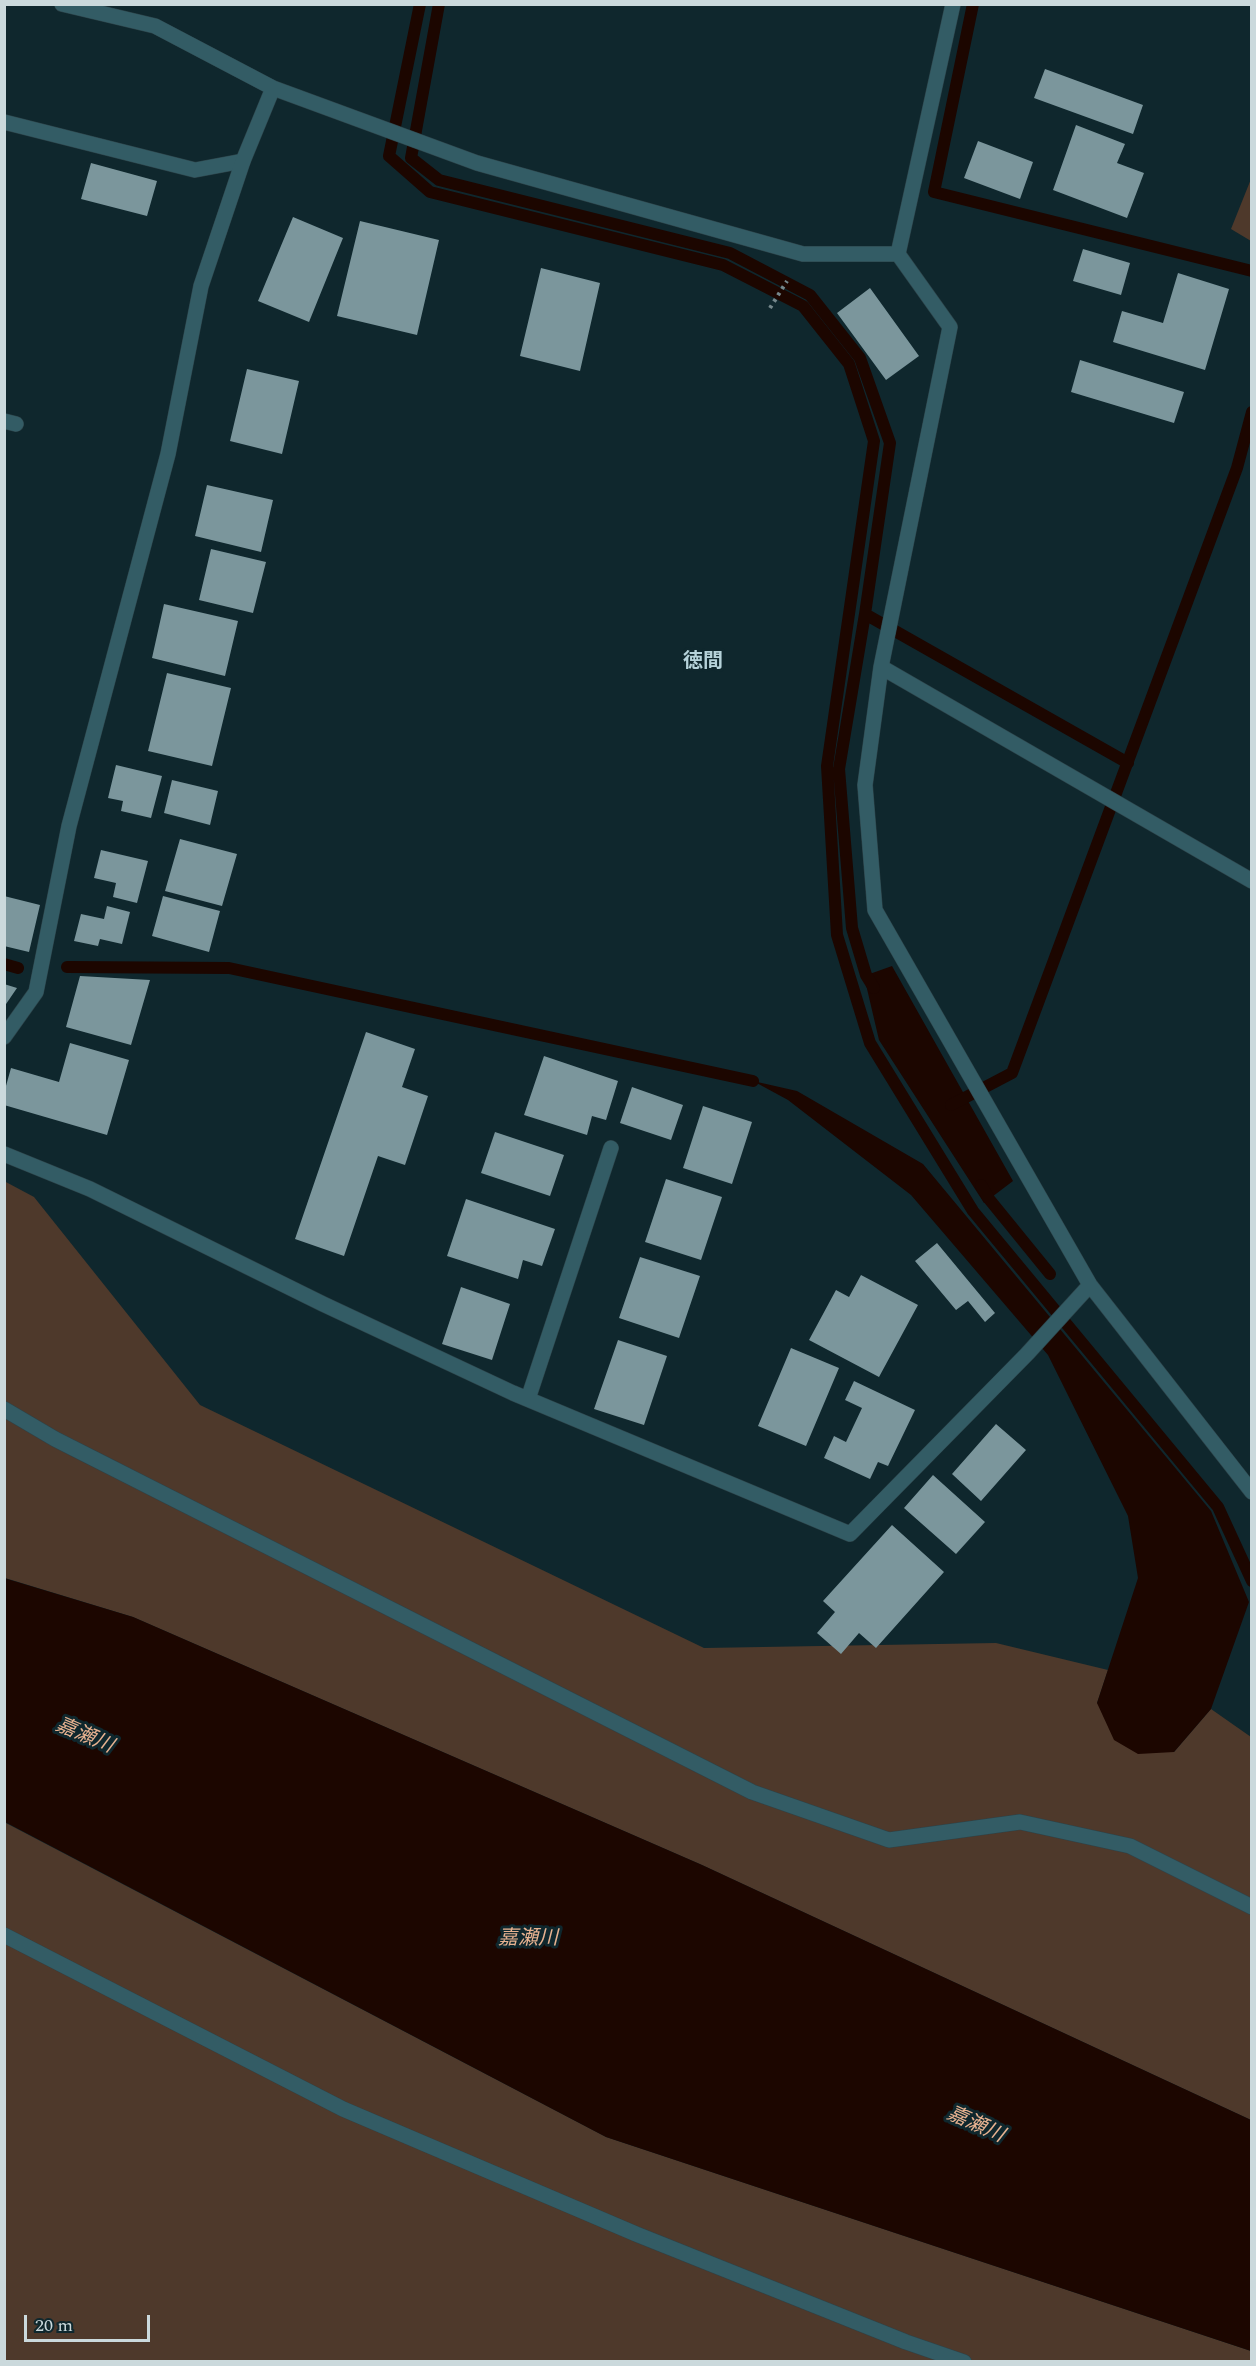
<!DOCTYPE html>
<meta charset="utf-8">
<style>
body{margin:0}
#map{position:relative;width:1256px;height:2366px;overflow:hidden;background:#0f272d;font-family:Spectral,serif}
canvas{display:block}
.frame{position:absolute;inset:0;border:6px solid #cbd9dc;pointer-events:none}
.scale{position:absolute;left:24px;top:2315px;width:126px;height:27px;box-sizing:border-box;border:3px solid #cbd9dc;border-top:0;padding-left:8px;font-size:18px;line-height:21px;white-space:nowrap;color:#cbd9dc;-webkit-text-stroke:4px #0f272d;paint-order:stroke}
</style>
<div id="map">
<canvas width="1256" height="2366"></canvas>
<div class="frame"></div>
<div class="scale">20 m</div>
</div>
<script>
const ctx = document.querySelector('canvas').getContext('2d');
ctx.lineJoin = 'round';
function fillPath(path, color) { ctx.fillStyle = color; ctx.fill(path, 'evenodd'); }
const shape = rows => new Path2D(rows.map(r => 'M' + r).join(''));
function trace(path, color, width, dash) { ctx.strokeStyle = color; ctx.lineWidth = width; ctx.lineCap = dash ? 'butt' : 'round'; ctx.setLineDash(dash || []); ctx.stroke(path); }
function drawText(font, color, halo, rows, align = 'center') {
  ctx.font = font + ' Spectral,"Noto Sans JP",serif'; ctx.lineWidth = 6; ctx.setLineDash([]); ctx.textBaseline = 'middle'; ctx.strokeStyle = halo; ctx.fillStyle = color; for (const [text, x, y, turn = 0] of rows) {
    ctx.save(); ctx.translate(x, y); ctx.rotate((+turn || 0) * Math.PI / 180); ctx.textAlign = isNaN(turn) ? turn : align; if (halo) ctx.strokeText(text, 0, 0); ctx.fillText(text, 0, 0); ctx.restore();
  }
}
const green = shape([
 [1251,179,1251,241,1231,229],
 [4,1181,34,1197,200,1405,704,1648,996,1643,1108,1670,1097,1703,1174,1752,1211,1709,1251,1737,1251,2120,702,1865,133,1617,5,1578],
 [4,1822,606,2137,1251,2351,1251,2361,5,2361]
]);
const water = shape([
 [892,966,1013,1181,984,1203,879,1040,864,976],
 [753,1081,797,1091,923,1164,1211,1511,1249,1602,1211,1709,1174,1752,1138,1754,1114,1740,1097,1703,1138,1578,1128,1516,1048,1355,911,1195,788,1100],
 [4,1578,133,1617,702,1865,1251,2120,1251,2351,606,2137,5,1822]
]);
const stream = shape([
 [420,4,389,156,430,192,723,265,803,306,849,364,874,441,827,766,837,935,870,1043,973,1211,1218,1507,1252,1581],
 [439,4,411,158,439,180,730,253,810,295,860,358,890,443,865,614,839,769,852,928,866,975,874,988],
 [973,4,934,192,1252,271],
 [865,614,1128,763],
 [4,964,18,968],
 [67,967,229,968,753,1081],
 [951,1105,1012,1073,1237,468,1252,412],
 [981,1185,989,1199,1050,1274]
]);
const building = shape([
 [1045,69,1143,105,1133,134,1034,98],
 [1076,125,1125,144,1117,163,1144,173,1127,218,1053,190],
 [978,141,1033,162,1020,199,964,178],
 [91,163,157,181,147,216,81,199],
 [293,217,343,238,309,322,258,301],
 [360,221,439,240,417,335,337,316],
 [1083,249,1130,263,1121,295,1073,281],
 [541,268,600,283,580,371,520,356],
 [1178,273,1229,289,1205,370,1113,342,1122,311,1163,323],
 [870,288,919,356,886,380,837,313],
 [1080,360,1184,392,1174,423,1071,392],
 [247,369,299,381,282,454,230,441],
 [207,485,273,500,261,552,195,536],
 [211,549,266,562,253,613,199,600],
 [164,604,238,621,225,676,152,658],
 [167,673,231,688,212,766,148,751],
 [116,765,162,776,151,818,121,811,123,801,108,798],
 [172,780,218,791,210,825,164,813],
 [180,839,237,854,222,906,165,891],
 [101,850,148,861,137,903,113,897,116,883,94,878],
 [4,896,40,905,29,952,4,946],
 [163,896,220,911,209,952,152,936],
 [107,906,130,912,122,944,100,939,98,946,74,941,81,914,104,919],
 [80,976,150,980,131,1045,66,1027],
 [4,984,17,988,4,1007],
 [366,1032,415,1049,402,1087,428,1096,405,1165,378,1156,344,1256,295,1239],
 [70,1043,129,1060,107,1135,4,1105,4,1093,11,1068,59,1082],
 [544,1056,618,1081,606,1120,592,1116,587,1135,524,1115],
 [632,1087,683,1105,671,1140,620,1123],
 [703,1106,752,1122,732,1184,683,1168],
 [495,1132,564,1155,550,1196,481,1173],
 [666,1179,722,1197,701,1260,645,1242],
 [466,1199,555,1229,542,1266,523,1260,518,1279,447,1256],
 [937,1243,995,1313,985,1322,968,1301,956,1310,915,1261],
 [640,1257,700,1276,679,1338,619,1318],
 [861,1275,918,1305,879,1377,809,1340,836,1290,849,1297],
 [461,1287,510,1304,492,1360,442,1344],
 [618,1340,667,1356,644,1425,594,1409],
 [791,1348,839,1368,806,1446,758,1426],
 [854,1381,915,1410,888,1466,878,1462,870,1479,824,1458,834,1436,846,1442,862,1408,845,1400],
 [996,1424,1026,1450,981,1501,952,1474],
 [933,1475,985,1522,956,1554,904,1508],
 [892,1525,944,1572,876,1648,859,1633,841,1654,817,1633,835,1612,823,1601]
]);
const path = shape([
 [770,308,787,281]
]);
const service = shape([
 [4,122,195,170,243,161],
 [4,421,16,424],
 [4,1935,343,2109,636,2234,906,2342,964,2362]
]);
const minor = shape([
 [62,4,155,26,273,88],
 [953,4,898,254,950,327,881,667,865,785,875,910,1090,1285,1252,1492],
 [881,667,1252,881],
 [4,1037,36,992,69,826,168,454,201,286,243,161,273,88,477,163,803,254,898,254],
 [4,1154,90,1189,323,1304,513,1393,850,1534,1027,1354,1090,1285],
 [528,1399,611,1148],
 [4,1409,55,1439,752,1792,889,1840,1020,1822,1130,1846,1252,1907]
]);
const neighbourhoodNames = [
 ["徳間",703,663]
];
const waterNames = [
 ["嘉瀬川",84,1737,23],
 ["嘉瀬川",528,1940],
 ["嘉瀬川",975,2126,24]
];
fillPath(green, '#4e392b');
fillPath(water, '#1c0600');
trace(stream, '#1c0600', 12);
fillPath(building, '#7b969c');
trace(service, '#2d4349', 16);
trace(minor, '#2d4349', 16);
trace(path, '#75888c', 4, [3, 4.5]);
trace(service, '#335c65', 15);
trace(minor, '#335c65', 15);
drawText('bold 20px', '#b5d2d9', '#0f272d', neighbourhoodNames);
drawText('italic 20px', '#e7b290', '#0f272d', waterNames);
</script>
